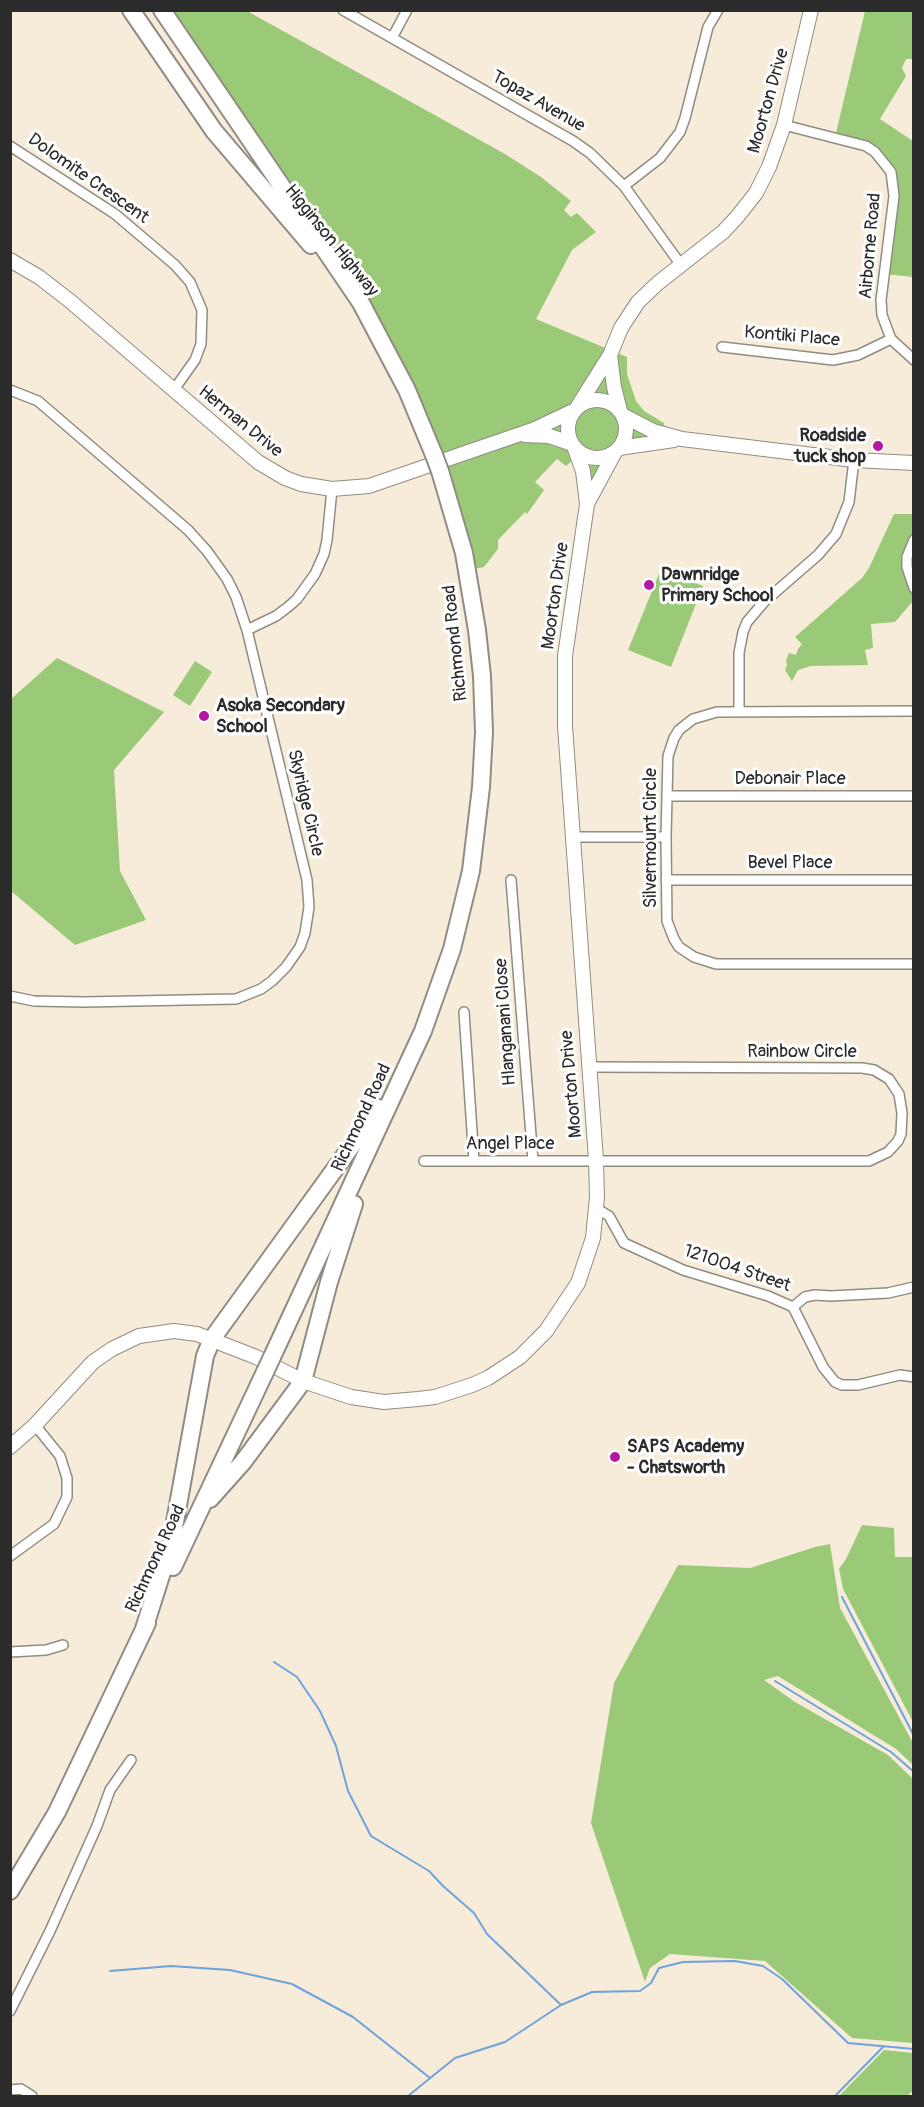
<!DOCTYPE html>
<style>
body{margin:0}
#map{position:relative;width:924px;height:2107px;overflow:hidden;background:#f7ecda;font-family:Pangolin,sans-serif}
canvas{display:block}
.frame{position:absolute;inset:0;border:12px solid #2b2b2b;pointer-events:none}
</style>
<div id="map">
<canvas width="924" height="2107"></canvas>
<div class="frame"></div>
</div>
<script>
const ctx = document.querySelector('canvas').getContext('2d');
ctx.lineJoin = 'round';
function fillPath(path, color) { ctx.fillStyle = color; ctx.fill(path, 'evenodd'); }
const shape = rows => new Path2D(rows.map(r => 'M' + r).join(''));
function trace(path, color, width, dash) { ctx.strokeStyle = color; ctx.lineWidth = width; ctx.lineCap = dash ? 'butt' : 'round'; ctx.setLineDash(dash || []); ctx.stroke(path); }
function drawText(font, color, halo, rows, align = 'center') {
  ctx.font = font + ' Pangolin,sans-serif'; ctx.lineWidth = 6; ctx.setLineDash([]); ctx.textBaseline = 'middle'; ctx.strokeStyle = halo; ctx.fillStyle = color; for (const [text, x, y, turn = 0] of rows) {
    ctx.save(); ctx.translate(x, y); ctx.rotate((+turn || 0) * Math.PI / 180); ctx.textAlign = isNaN(turn) ? turn : align; if (halo) ctx.strokeText(text, 0, 0); ctx.fillText(text, 0, 0); ctx.restore();
  }
}
const green = shape([
 [163,11,247,11,505,154,541,177,571,201,564,210,571,217,577,213,596,232,572,250,536,319,627,357,627,374,636,401,644,411,664,423,664,441,619,449,587,504,583,471,572,461,566,466,557,459,535,482,544,490,527,514,525,512,498,540,498,549,484,567,468,570,390,353],
 [865,11,913,11,913,59,906,59,902,68,906,76,880,119,913,141,913,277,884,274,893,181,876,152,835,137],
 [894,514,913,514,913,601,895,622,871,624,873,648,865,650,868,665,811,666,798,670,792,681,785,670,787,665,786,661,789,653,796,655,798,649,802,644,795,637,862,578,869,568],
 [661,569,703,586,671,667,628,650],
 [57,658,164,712,114,770,120,871,146,920,75,945,11,891,11,699],
 [195,661,212,672,190,706,173,695],
 [862,1525,894,1528,895,1557,913,1557,913,1722,843,1589,839,1569,846,1559],
 [830,1544,840,1608,913,1743,913,1765,896,1749,778,1676,764,1680,795,1702,888,1755,913,1779,913,2043,852,2038,765,1961,670,1954,650,1968,645,1982,591,1823,614,1683,678,1565,750,1568,815,1547],
 [884,2050,913,2053,913,2091,907,2096,839,2096]
]);
const stream = shape([
 [842,1597,914,1736],
 [274,1662,297,1677,320,1711,336,1746,348,1791,371,1836,429,1871,443,1886,474,1913,487,1934,561,2005],
 [775,1681,891,1752,914,1772],
 [110,1971,171,1966,230,1970,292,1984,353,2017,430,2078],
 [408,2096,455,2058,505,2042,561,2005,592,1992,640,1991,651,1983,659,1968,683,1962,735,1961,763,1966,782,1979,848,2043,914,2049],
 [835,2096,883,2047],
 [913,2096,914,2096]
]);
const street = shape([
 [343,10,573,141,590,153,624,186,681,265],
 [392,38,407,10],
 [784,125,866,146,875,152,891,172,894,196,881,300,882,315,891,339,914,360],
 [10,146,115,214,175,265,190,282,202,310,201,344,195,360,173,391],
 [624,186,660,158,680,132,685,118,708,27,718,10],
 [722,347,833,360,858,355,891,339],
 [10,390,38,401,188,530,207,551,227,579,236,597,247,630,307,880,309,907,305,933,300,947,286,967,272,981,261,989,236,999,85,1002,34,1001,10,996],
 [914,540,907,557,907,567,914,588],
 [247,630,276,616,288,607,297,599,315,574,324,554,327,540,332,489],
 [739,711,739,653,743,632,747,622,764,602,818,555,836,534,849,502,854,460],
 [914,711,717,712,693,719,679,730,674,738,668,756,666,837,667,921,674,939,679,947,694,957,716,964,914,964],
 [667,796,914,796],
 [571,837,666,837],
 [511,880,533,1161],
 [666,880,914,880],
 [464,1012,474,1161],
 [424,1161,869,1161,888,1152,898,1141,901,1134,902,1113,899,1094,889,1079,874,1070,862,1068,588,1067],
 [596,1208,609,1216,624,1243,683,1270,768,1296,793,1307,823,1367,835,1382,842,1385,858,1385,900,1375,914,1377],
 [793,1307,805,1297,815,1295,831,1296,888,1293,914,1287],
 [10,1556,54,1524,67,1497,67,1478,60,1456,35,1425],
 [10,1652,46,1650,63,1645],
 [10,2011,50,1931,97,1826,110,1790,131,1760],
 [10,2090,21,2089,32,2096]
]);
const secondary = shape([
 [10,260,39,277,70,301,258,462,285,478,301,484,332,489,369,486,535,429,573,411],
 [610,355,614,387,620,411],
 '568 429a29 29 0 1 1 58 0a29 29 0 1 1-58 0Z',
 [578,406,610,355,621,328,638,302,658,283,723,232,737,217,756,193,769,167,784,125,811,10],
 [624,416,653,431,682,439,854,460,914,463],
 [525,435,549,436,570,443],
 [619,448,674,440],
 [588,502,615,452],
 [10,1447,35,1425,93,1362,112,1349,139,1336,174,1331,197,1334,256,1357,303,1381,351,1397,384,1402,418,1399,435,1397,472,1385,488,1378,520,1357,546,1331,578,1283,593,1238,597,1197,596,1160,565,726,565,656,587,504,583,471,575,449]
]);
const highway = shape([
 [131,10,214,131,311,245],
 [162,10,361,303,407,390,434,455],
 [272,1357,423,1031,452,949,471,871,481,787,484,732,482,676,477,630,464,553,440,471],
 [210,1499,243,1462,303,1381,329,1282,354,1204],
 [173,1567,265,1372],
 [143,1632,171,1544,205,1356,212,1339,379,1108],
 [10,1891,57,1812,147,1623]
]);
const highwayBridge = shape([
 [434,455,440,471],
 [265,1372,272,1357]
]);
const markers = [
 [878,446,6,"#b5179e"],
 [649,585,6,"#b5179e"],
 [204,716,6,"#b5179e"],
 [615,1457,6,"#b5179e"]
];
const streetNames = [
 ["Moorton Drive",769,101,-74],
 ["Topaz Avenue",538,102,30],
 ["Dolomite Crescent",88,179,35],
 ["Higginson Highway",331,241,51],
 ["Airborne Road",871,246,-85],
 ["Kontiki Place",792,337,5],
 ["Herman Drive",240,422,39],
 ["Moorton Drive",556,596,-82],
 ["Richmond Road",456,643,-96],
 ["Debonair Place",790,779],
 ["Skyridge Circle",305,803,77],
 ["Silvermount Circle",651,838,-90],
 ["Bevel Place",790,863],
 ["Hlanganani Close",506,1022,-94],
 ["Rainbow Circle",802,1052],
 ["Moorton Drive",572,1084,-95],
 ["Richmond Road",362,1118,-65],
 ["Angel Place",510,1144],
 ["121004 Street",737,1269,19],
 ["Richmond Road",156,1559,-65]
];
const poiNames = [
 ["Roadside",866,436,"right"],
 ["tuck shop",866,457,"right"],
 ["Dawnridge",661,575],
 ["Primary School",661,596],
 ["Asoka Secondary",216,706],
 ["School",216,727],
 ["SAPS Academy",627,1447],
 ["- Chatsworth",627,1468]
];
fillPath(green, '#9ac977');
trace(stream, '#70a2db', 2);
trace(street, '#918c82', 12);
trace(secondary, '#918c82', 16);
trace(highway, '#918c82', 20);
trace(street, '#fff', 9);
trace(secondary, '#fff', 14);
trace(highway, '#fff', 16);
trace(highwayBridge, '#918c82', 20, []);
trace(highwayBridge, '#fff', 16);
for (const [x, y, r, color] of markers) { const dot = new Path2D(); dot.arc(x, y, r, 0, 2 * Math.PI); ctx.fillStyle = color; ctx.fill(dot); trace(dot, '#fff', 2); }
drawText('18px', '#2b2b2b', '#fff', streetNames);
drawText('bold 18px', '#2b2b2b', '#fff', poiNames, 'left');
</script>
